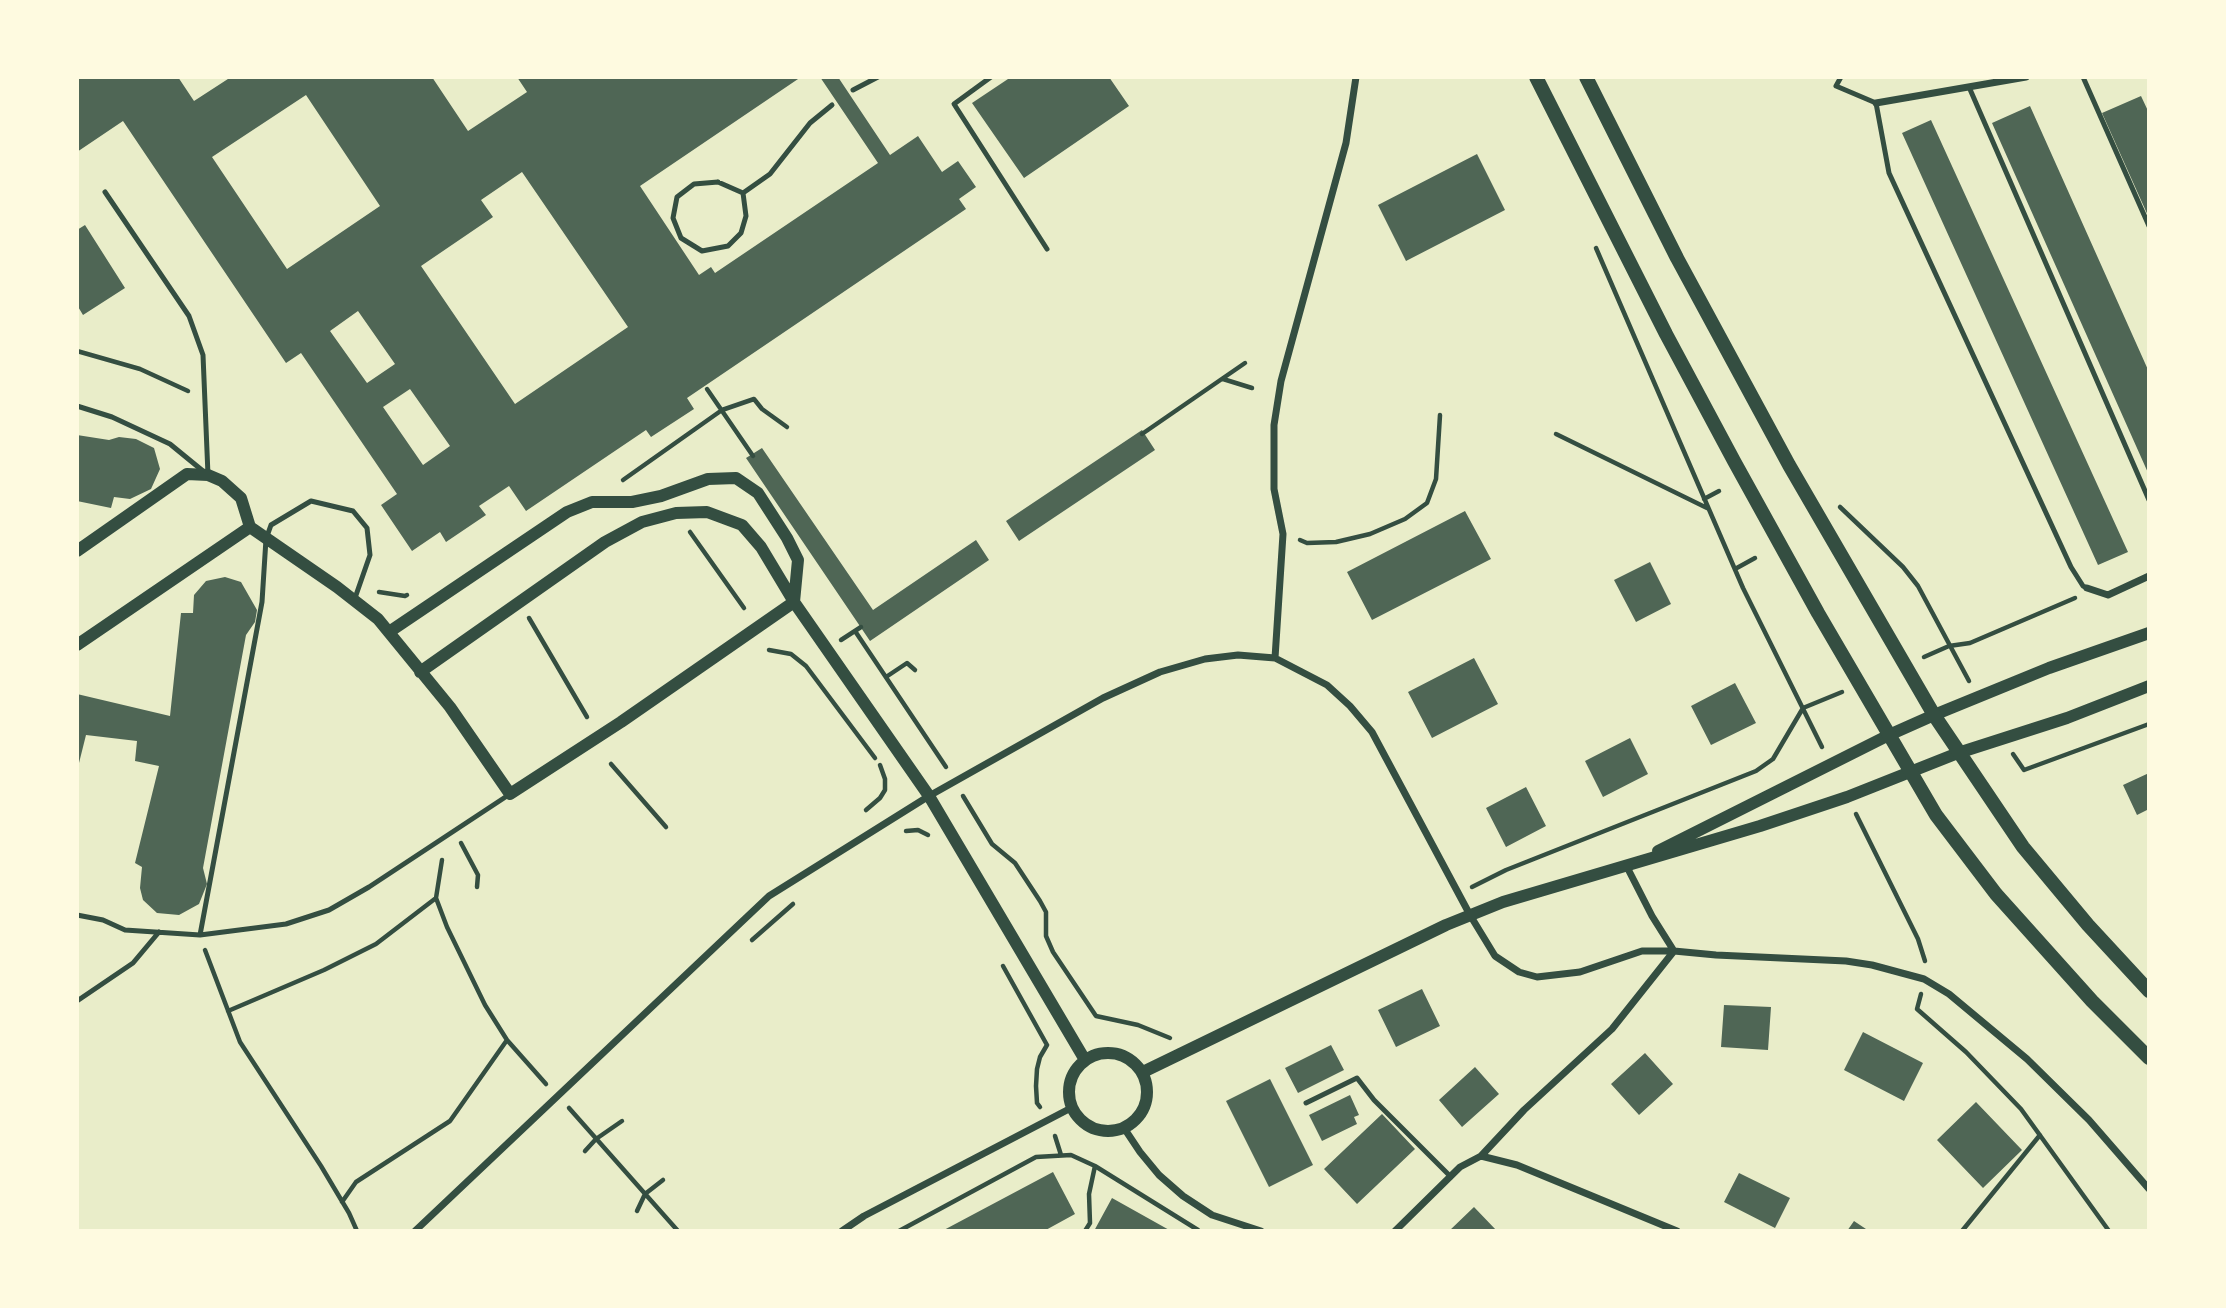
<!DOCTYPE html>
<style>
body{margin:0}
#map{position:relative;width:2226px;height:1308px;overflow:hidden;background:#e9edc9;font-family:Roboto,sans-serif}
canvas{display:block}
.frame{position:absolute;inset:0;border:79px solid #fefae0;pointer-events:none}
</style>
<div id="map">
<canvas width="2226" height="1308"></canvas>
<div class="frame"></div>
</div>
<script>
const ctx = document.querySelector('canvas').getContext('2d');
ctx.lineJoin = 'round';
function fillPath(path, color) { ctx.fillStyle = color; ctx.fill(path, 'evenodd'); }
const shape = rows => new Path2D(rows.map(r => 'M' + r).join(''));
function trace(path, color, width, dash) { ctx.strokeStyle = color; ctx.lineWidth = width; ctx.lineCap = dash ? 'butt' : 'round'; ctx.setLineDash(dash || []); ctx.stroke(path); }
const building = shape([
 [77,77,178,77,194,101,231,77,432,77,468,131,527,92,517,77,801,77,640,186,699,275,711,267,715,273,878,163,820,77,838,77,890,155,918,136,942,172,958,161,976,187,959,199,966,209,687,398,694,409,651,437,646,430,526,511,509,486,479,506,486,515,446,542,440,532,412,551,381,505,397,494,301,353,286,363,123,121,77,152],
 [306,95,380,206,287,269,212,157],
 [522,172,628,327,515,404,421,266,493,217,481,200],
 [358,311,395,364,367,383,330,331],
 [410,389,450,446,423,465,383,407],
 [1011,77,1109,77,1129,106,1024,178,972,103],
 [2141,96,2149,113,2149,218,2102,113],
 [2030,106,2149,372,2149,475,1992,123],
 [1931,120,2128,552,2098,565,1902,133],
 [1477,154,1505,210,1406,261,1378,205],
 [85,225,125,288,83,315,77,305,77,230],
 [1142,430,1155,450,1019,541,1006,521],
 [77,435,109,440,119,437,136,439,154,448,160,469,151,489,130,499,114,497,111,508,77,501],
 [762,448,873,610,976,540,989,560,870,641,746,458],
 [1465,511,1491,559,1372,620,1347,572],
 [1650,562,1671,604,1636,622,1614,580],
 [225,577,241,582,257,610,255,622,246,635,203,868,207,884,199,904,179,915,157,913,143,900,140,888,142,867,135,863,159,766,135,761,137,741,86,735,77,771,77,694,170,716,181,613,193,613,194,595,206,581],
 [1474,658,1498,704,1432,738,1408,692],
 [1735,683,1756,723,1711,745,1691,706],
 [1630,738,1648,774,1603,797,1585,761],
 [2149,773,2149,809,2137,815,2123,785],
 [1526,787,1546,826,1506,847,1486,808],
 [1422,989,1440,1026,1396,1047,1378,1010],
 [1724,1005,1771,1007,1768,1050,1721,1047],
 [1863,1032,1923,1063,1904,1101,1844,1070],
 [1331,1045,1344,1070,1298,1093,1285,1068],
 [1645,1053,1673,1084,1639,1115,1611,1084],
 [1475,1067,1499,1094,1462,1127,1439,1100],
 [1270,1079,1313,1165,1269,1187,1226,1101],
 [1350,1095,1359,1115,1354,1117,1357,1124,1322,1141,1309,1115],
 [1976,1102,2022,1150,1983,1188,1937,1140],
 [1382,1114,1415,1149,1357,1204,1324,1169],
 [1053,1172,1075,1214,1044,1231,942,1231],
 [1739,1173,1790,1198,1775,1228,1724,1202],
 [1112,1198,1171,1231,1094,1231],
 [1474,1207,1497,1231,1449,1231],
 [1854,1221,1869,1231,1847,1231]
]);
const path = shape([
 [1596,248,1743,588,1822,747],
 [77,351,140,369,188,391],
 [1223,379,1252,388],
 [707,389,753,456],
 [1142,434,1245,363],
 [1556,434,1707,508],
 [623,480,722,410,754,399,762,409,787,427],
 [1704,499,1719,491],
 [1840,507,1903,567,1918,586,1969,681],
 [690,532,744,608],
 [1300,540,1307,543,1336,542,1370,534,1405,519,1427,503,1436,479,1440,415],
 [1735,569,1755,558],
 [379,592,405,596,407,595],
 [529,618,587,717],
 [855,631,946,767],
 [841,640,861,627],
 [769,650,791,654,806,666,875,758],
 [1924,657,1949,646,1970,643,2075,598],
 [886,677,907,663,915,670],
 [2013,754,2024,770,2149,724],
 [611,764,666,827],
 [963,796,992,844,1015,863,1040,901,1046,912,1046,936,1053,952,1096,1016,1138,1025,1170,1038],
 [866,810,880,798,885,790,885,779,880,765],
 [1856,814,1918,939,1925,961],
 [906,831,918,830,928,835],
 [461,843,478,875,477,887],
 [442,860,436,898,447,927,485,1005,507,1040,546,1084],
 [1472,887,1506,870,1756,771,1773,759,1803,708,1842,692],
 [752,940,793,904],
 [205,950,240,1042,321,1166,349,1213,357,1231],
 [1003,966,1047,1045],
 [1921,994,1917,1009,1966,1052,2021,1109,2109,1231],
 [228,1011,324,970,376,944,436,898],
 [1040,1107,1037,1103,1036,1086,1037,1069,1040,1057,1047,1045],
 [569,1108,678,1231],
 [1055,1136,1061,1155],
 [585,1151,596,1139,622,1121],
 [342,1202,356,1182,450,1121,507,1040],
 [637,1211,645,1194,663,1180],
 [899,1231,1036,1157,1071,1155,1095,1166],
 [1085,1231,1090,1223,1089,1194,1095,1166,1198,1230],
 [1962,1231,2040,1135]
]);
const service = shape([
 [991,77,954,104,1047,249],
 [1841,77,1836,86,1876,103,1889,173,2071,567,2083,586,2087,588],
 [2083,77,2149,226],
 [1969,87,2149,500],
 [853,90,878,77],
 [718,182,743,193,746,216,741,233,728,246,702,251,681,238,673,218,677,197,694,184,718,182],
 [105,192,189,316,203,355,208,475],
 [743,193,770,174,810,123,832,105],
 [77,406,112,417,170,444,203,471],
 [77,915,103,920,125,930,200,935,286,924,329,910,369,887,510,794],
 [200,935,262,602,266,539,271,525,311,501,353,511,367,528,370,555,355,598],
 [77,1001,133,963,159,932],
 [1306,1103,1357,1078,1374,1100,1451,1177]
]);
const minor = shape([
 [1876,103,2026,77],
 [2087,588,2108,595,2149,576],
 [1275,658,1283,534,1274,489,1274,425,1281,381,1346,143,1356,77],
 [1627,867,1652,916,1674,951],
 [1124,1128,1140,1152,1159,1175,1183,1196,1212,1215,1261,1231],
 [1481,1156,1517,1165,1677,1231],
 [415,1231,769,896,929,796,1103,698,1160,672,1205,659,1238,655,1275,658,1327,685,1350,706,1372,732,1470,915,1495,956,1519,972,1537,977,1580,972,1642,951,1674,951,1716,955,1846,961,1872,965,1924,979,1949,994,2027,1059,2089,1120,2149,1189],
 [842,1231,864,1216,1071,1108],
 [1395,1231,1460,1167,1481,1156,1524,1110,1612,1029,1674,951]
]);
const tertiary = shape([
 [250,527,337,587,378,619,450,707,510,794,621,722,794,602,798,560,787,538,758,493,736,478,708,479,661,496,632,502,592,502,567,512,389,632],
 [77,551,187,474,208,475,222,481,241,498,250,527,77,645],
 [420,672,605,542,642,522,676,513,707,512,742,525,761,547,794,602,929,796,1085,1060],
 [1658,851,1889,735,1934,715,2049,668,2149,633],
 '1069 1092a39 39 0 1 1 78 0a39 39 0 1 1-78 0Z',
 [1143,1072,1446,925,1503,902,1760,826,1847,797,1958,753,2067,718,2149,686]
]);
const secondary = shape([
 [1536,77,1666,334,1734,461,1818,613,1936,815,1996,894,2092,1001,2149,1058],
 [1586,77,1677,258,1789,465,1934,715,2023,847,2088,925,2149,991]
]);
fillPath(building, '#4f6655');
trace(path, '#344e41', 4.5);
trace(service, '#344e41', 5);
trace(minor, '#344e41', 7);
trace(tertiary, '#344e41', 12);
trace(secondary, '#344e41', 14);
</script>
